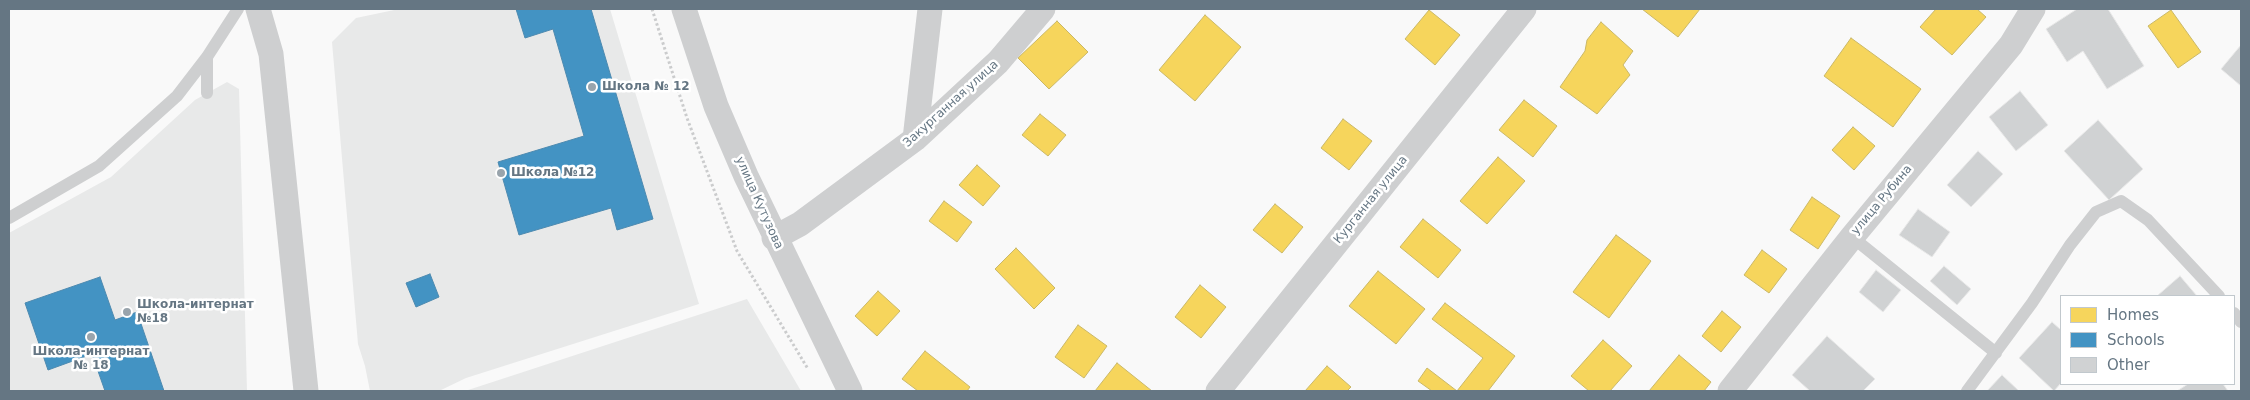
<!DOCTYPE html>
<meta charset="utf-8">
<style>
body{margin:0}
#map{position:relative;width:2250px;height:400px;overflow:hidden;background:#f9f9f9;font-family:"DejaVu Sans",sans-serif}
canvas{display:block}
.frame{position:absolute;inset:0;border:10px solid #657683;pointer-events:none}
.legend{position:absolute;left:2060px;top:295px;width:175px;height:90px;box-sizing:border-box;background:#fff;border:1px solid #c1c8cd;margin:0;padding:6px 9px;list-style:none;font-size:15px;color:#657683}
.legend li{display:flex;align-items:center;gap:10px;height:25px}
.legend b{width:25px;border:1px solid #c1c8cd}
</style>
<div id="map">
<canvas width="2250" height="400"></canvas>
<div class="frame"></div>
<ul class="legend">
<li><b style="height:14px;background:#f6d55c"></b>Homes</li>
<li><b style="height:14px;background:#4393c3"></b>Schools</li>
<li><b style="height:14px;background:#d0d2d3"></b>Other</li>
</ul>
</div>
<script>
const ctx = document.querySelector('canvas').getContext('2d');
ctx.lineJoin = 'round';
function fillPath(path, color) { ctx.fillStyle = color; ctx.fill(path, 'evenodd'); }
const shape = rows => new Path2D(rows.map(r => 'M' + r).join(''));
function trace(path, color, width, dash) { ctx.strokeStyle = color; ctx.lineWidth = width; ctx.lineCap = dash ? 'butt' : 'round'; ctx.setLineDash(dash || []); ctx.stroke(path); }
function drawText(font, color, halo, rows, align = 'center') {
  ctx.font = font + ' "DejaVu Sans",sans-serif'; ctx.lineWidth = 5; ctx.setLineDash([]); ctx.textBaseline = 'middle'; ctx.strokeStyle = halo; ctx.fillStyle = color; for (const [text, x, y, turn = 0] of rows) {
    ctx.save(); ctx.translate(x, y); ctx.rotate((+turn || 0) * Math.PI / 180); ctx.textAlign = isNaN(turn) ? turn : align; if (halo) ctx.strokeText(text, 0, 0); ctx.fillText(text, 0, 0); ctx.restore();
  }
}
const built = shape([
 [399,9,610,9,699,304,466,378,439,391,370,391,365,366,358,344,332,42,356,18],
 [227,82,239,89,247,391,9,391,9,233,111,177,195,100],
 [747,299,801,391,464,391,465,391]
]);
const homes = shape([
 [1642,9,1700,9,1678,37,1642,9],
 [1936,9,1977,9,1986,17,1952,55,1920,27,1936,9],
 [1429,10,1460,35,1435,65,1405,39,1429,10],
 [2171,10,2201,52,2178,68,2148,26,2171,10],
 [1205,15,1241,47,1195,101,1159,70,1205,15],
 [1057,21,1088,52,1049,89,1018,58,1057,21],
 [1601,22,1633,51,1623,65,1630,75,1597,114,1560,87,1585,51,1587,40,1601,22],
 [1851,38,1921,89,1893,127,1824,76,1851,38],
 [1524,100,1557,126,1533,157,1499,130,1524,100],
 [1040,114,1066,135,1048,156,1022,135,1040,114],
 [1343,119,1372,141,1349,170,1321,148,1343,119],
 [1853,127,1875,146,1854,170,1832,150,1853,127],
 [1498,157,1525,181,1487,224,1460,201,1498,157],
 [977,165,1000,186,983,206,959,185,977,165],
 [1812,197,1840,216,1818,249,1790,230,1812,197],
 [944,201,972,222,957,242,929,221,944,201],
 [1275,204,1303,227,1282,253,1253,230,1275,204],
 [1423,219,1461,250,1438,278,1400,247,1423,219],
 [1616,235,1651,261,1609,318,1573,292,1616,235],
 [1016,248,1055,288,1034,309,995,269,1016,248],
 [1762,250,1787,269,1769,293,1744,275,1762,250],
 [1378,271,1425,309,1396,344,1349,306,1378,271],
 [1200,285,1226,307,1201,338,1175,317,1200,285],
 [878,291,900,311,877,336,855,316,878,291],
 [1445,303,1515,356,1488,391,1432,391,1418,381,1427,368,1457,391,1483,358,1432,319,1445,303],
 [1722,311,1741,327,1721,352,1702,336,1722,311],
 [1078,325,1107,346,1084,378,1055,357,1078,325],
 [1603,340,1632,366,1610,391,1589,391,1571,376,1603,340],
 [925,351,970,387,967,391,918,391,902,379,925,351],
 [1679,355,1711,382,1704,391,1649,391,1679,355],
 [1117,363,1152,391,1095,391,1117,363],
 [1327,366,1351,387,1347,391,1305,391,1327,366]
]);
const schools = shape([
 [516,9,591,9,653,219,617,230,611,208,519,235,498,162,584,136,553,29,525,38,516,9],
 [430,274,439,297,416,307,406,283,430,274],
 [100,277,115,320,137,312,164,391,105,391,92,354,48,370,25,303,100,277]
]);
const building = shape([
 [2077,9,2108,9,2144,66,2107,89,2083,51,2067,62,2046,29,2077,9],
 [2241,45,2241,86,2221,69,2241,45],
 [2020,91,2048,125,2016,151,1989,117,2020,91],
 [2098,120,2143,169,2109,200,2064,151,2098,120],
 [1978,151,2003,174,1971,207,1947,185,1978,151],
 [1918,209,1950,232,1932,257,1899,235,1918,209],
 [1944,266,1971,289,1957,305,1930,281,1944,266],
 [1876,270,1901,290,1883,312,1859,292,1876,270],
 [2180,276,2197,296,2157,296,2180,276],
 [2052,322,2061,330,2061,383,2054,391,2019,358,2052,322],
 [1827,336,1875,379,1863,391,1810,391,1792,375,1827,336],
 [2002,375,2019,391,1987,391,2002,375],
 [2188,384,2223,384,2228,391,2177,391,2188,384]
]);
const path = shape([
 [652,9,687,118,737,251,808,369]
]);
const lane = shape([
 [207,57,207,93],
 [9,218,99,166,177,96,207,57,238,9],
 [1852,237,1996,353],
 [2234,313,2241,322],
 [1967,391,2032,303,2070,245,2096,212,2121,201,2148,220,2219,296]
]);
const street = shape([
 [258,9,271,54,306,391],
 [684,9,716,106,746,176,850,391],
 [915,139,930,9],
 [774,238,800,224,915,139,998,62,1043,9],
 [1218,391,1524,9],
 [1730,391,1852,237,2011,45,2033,9]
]);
const markers = [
 [592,87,5,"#99a4ac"],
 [501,173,5,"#99a4ac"],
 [127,312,5,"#99a4ac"],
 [91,337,5,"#99a4ac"]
];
const poiNames = [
 ["Школа № 12",602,87],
 ["Школа №12",511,173],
 ["Школа-интернат",137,305],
 ["№18",137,319],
 ["Школа-интернат",91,352,"center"],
 ["№ 18",91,366,"center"]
];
const streetNames = [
 ["Закурганная улица",951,104,-42],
 ["Курганная улица",1371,200,-51],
 ["улица Рубина",1882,200,-50],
 ["улица Кутузова",759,203,66]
];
fillPath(built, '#e8e9e9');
fillPath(homes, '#f6d55c');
trace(homes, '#cab868', 1);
fillPath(schools, '#4393c3');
trace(schools, '#4d8ab0', 1);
fillPath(building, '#d0d2d3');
trace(building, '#e8e8e8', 1);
trace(path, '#cbcccd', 3, [2.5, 2.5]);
trace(lane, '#cecfd0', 12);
trace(street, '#cecfd0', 25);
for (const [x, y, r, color] of markers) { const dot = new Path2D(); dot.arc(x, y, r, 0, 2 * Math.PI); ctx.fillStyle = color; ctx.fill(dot); trace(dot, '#fff', 2); }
drawText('bold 12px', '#657683', '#fff', poiNames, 'left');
drawText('12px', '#657683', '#fff', streetNames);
</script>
